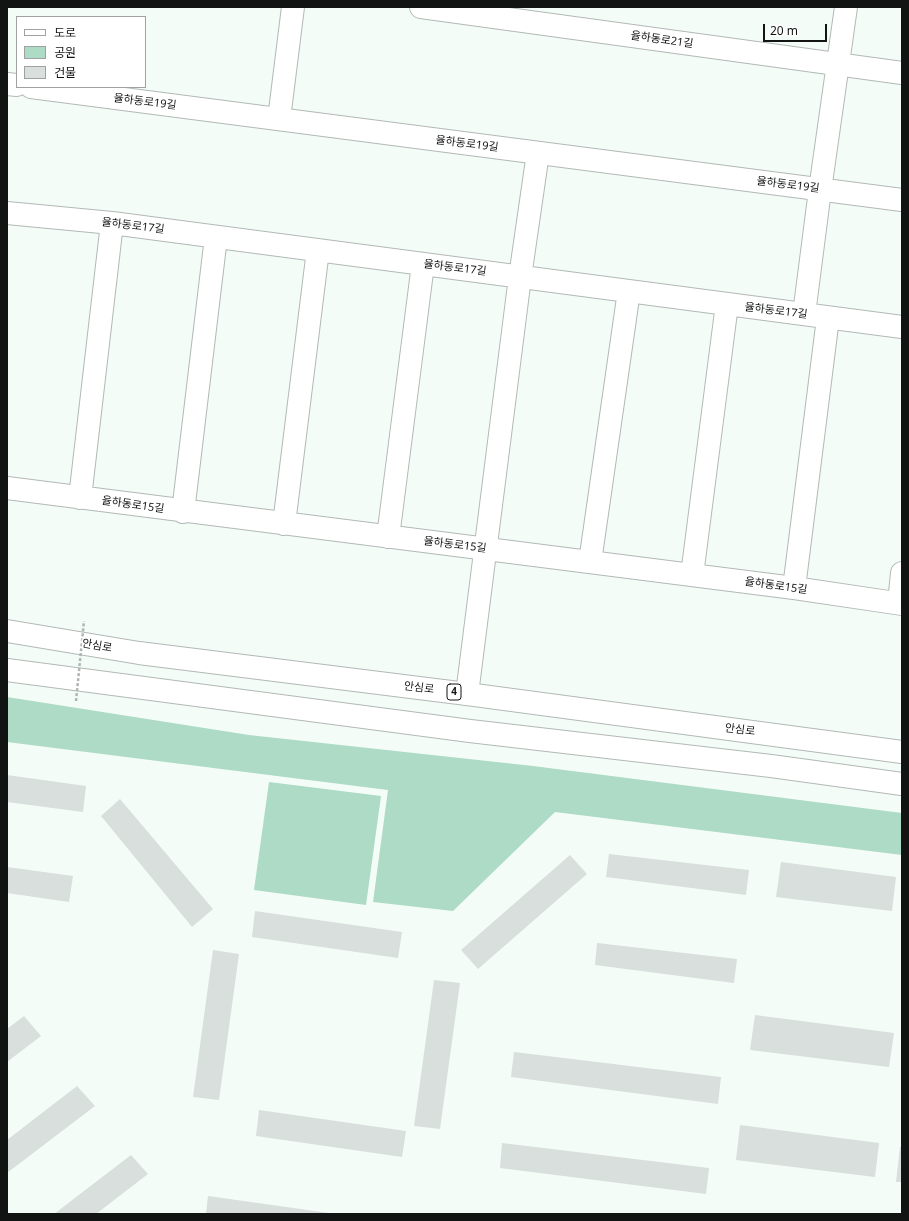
<!DOCTYPE html>
<meta charset="utf-8">
<style>
body{margin:0}
#map{position:relative;width:909px;height:1221px;overflow:hidden;background:#f4fcf8;font-family:"Noto Sans","Noto Sans KR",sans-serif}
canvas{display:block}
.frame{position:absolute;inset:0;border:8px solid #121413;pointer-events:none}
.legend{position:absolute;left:16px;top:16px;width:130px;height:72px;box-sizing:border-box;background:#fff;border:1px solid #a0a1a1;margin:0;padding:5px 7px;list-style:none;font-size:12px;color:#121413}
.legend li{display:flex;align-items:center;gap:8px;height:20px}
.legend b{width:20px;border:1px solid #a0a1a1}
.scale{position:absolute;left:763px;top:24px;width:64px;height:18px;box-sizing:border-box;border:2px solid #121413;border-top:0;padding-left:5px;font-size:12px;line-height:14px;white-space:nowrap;color:#121413;-webkit-text-stroke:3px #fff;paint-order:stroke}
</style>
<div id="map">
<canvas width="909" height="1221"></canvas>
<div class="frame"></div>
<ul class="legend">
<li><b style="height:5px;background:#fff"></b>도로</li>
<li><b style="height:11px;background:#addbc6"></b>공원</li>
<li><b style="height:11px;background:#d8dfdc"></b>건물</li>
</ul>
<div class="scale">20 m</div>
</div>
<script>
const ctx = document.querySelector('canvas').getContext('2d');
ctx.lineJoin = 'round';
function fillPath(path, color) { ctx.fillStyle = color; ctx.fill(path, 'evenodd'); }
const shape = rows => new Path2D(rows.map(r => 'M' + r).join(''));
function trace(path, color, width, dash) { ctx.strokeStyle = color; ctx.lineWidth = width; ctx.lineCap = dash ? 'butt' : 'round'; ctx.setLineDash(dash || []); ctx.stroke(path); }
function drawText(font, color, halo, rows, align = 'center') {
  ctx.font = font + ' "Noto Sans","Noto Sans KR",sans-serif'; ctx.lineWidth = 3.5; ctx.setLineDash([]); ctx.textBaseline = 'middle'; ctx.strokeStyle = halo; ctx.fillStyle = color; for (const [text, x, y, turn = 0] of rows) {
    ctx.save(); ctx.translate(x, y); ctx.rotate((+turn || 0) * Math.PI / 180); ctx.textAlign = isNaN(turn) ? turn : align; if (halo) ctx.strokeText(text, 0, 0); ctx.fillText(text, 0, 0); ctx.restore();
  }
}
const green = shape([
 [7,697,249,735,533,766,902,813,902,855,555,812,453,911,373,902,388,790,7,742],
 [269,782,381,796,366,905,254,890]
]);
const building = shape([
 [7,775,86,786,83,812,7,802],
 [120,799,213,909,192,927,101,816],
 [609,854,749,870,746,895,606,877],
 [570,855,587,874,478,969,461,950],
 [781,862,896,877,892,911,776,897],
 [7,867,73,876,69,902,7,893],
 [255,911,402,932,398,958,252,937],
 [597,943,737,959,734,983,595,965],
 [213,950,239,954,219,1100,193,1097],
 [434,980,460,983,440,1129,414,1126],
 [755,1015,894,1033,889,1067,750,1050],
 [24,1016,41,1036,7,1062,7,1029],
 [514,1052,721,1077,718,1104,511,1077],
 [77,1086,95,1106,7,1173,7,1140],
 [259,1110,406,1131,402,1157,256,1136],
 [740,1125,879,1143,875,1177,736,1160],
 [502,1143,709,1168,706,1194,500,1168],
 [900,1147,902,1147,902,1182,896,1182],
 [131,1155,148,1174,96,1214,54,1214],
 [208,1196,329,1213,329,1214,206,1214]
]);
const minor = shape([
 [421,7,902,73],
 [7,84,17,85],
 [31,87,902,200],
 [279,119,293,7],
 [7,213,112,223,902,327],
 [804,314,820,190,846,7],
 [7,488,794,588,902,604],
 [80,498,112,223],
 [183,512,216,237],
 [284,524,318,250],
 [388,537,423,264],
 [590,562,629,291],
 [692,575,727,304],
 [794,588,828,318],
 [899,603,902,573],
 [467,694,520,277,538,153]
]);
const major = shape([
 [7,631,139,653,467,694,902,752],
 [7,670,470,731,771,766,902,784]
]);
const pathBridge = shape([
 [76,701,84,621]
]);
const shields = [
 [454,692,14]
];
const shieldNames = [
 ["4",454,692]
];
const streetNames = [
 ["율하동로21길",662,40,8],
 ["율하동로19길",145,102,7],
 ["율하동로19길",467,144,7],
 ["율하동로19길",788,185,7],
 ["율하동로17길",133,226,7],
 ["율하동로17길",455,268,7],
 ["율하동로17길",776,311,7],
 ["율하동로15길",133,505,8],
 ["율하동로15길",455,545,7],
 ["율하동로15길",776,586,8],
 ["안심로",97,646,10],
 ["안심로",419,688,7],
 ["안심로",740,730,7]
];
fillPath(green, '#addbc6');
fillPath(building, '#d8dfdc');
trace(minor, '#b2b9b6', 24);
trace(major, '#b2b9b6', 24);
trace(minor, '#fff', 22);
trace(major, '#fff', 22);
trace(pathBridge, '#aeb5b2', 2.5, [3, 2]);
for (const [x, y, w] of shields) { const box = new Path2D(); box.roundRect(x - w / 2, y - 8, w, 16, 3); ctx.fillStyle = '#fff'; ctx.fill(box); trace(box, '#121413', 1); }
drawText('bold 10px', '#121413', null, shieldNames);
drawText('11px', '#121413', '#fff', streetNames);
</script>
